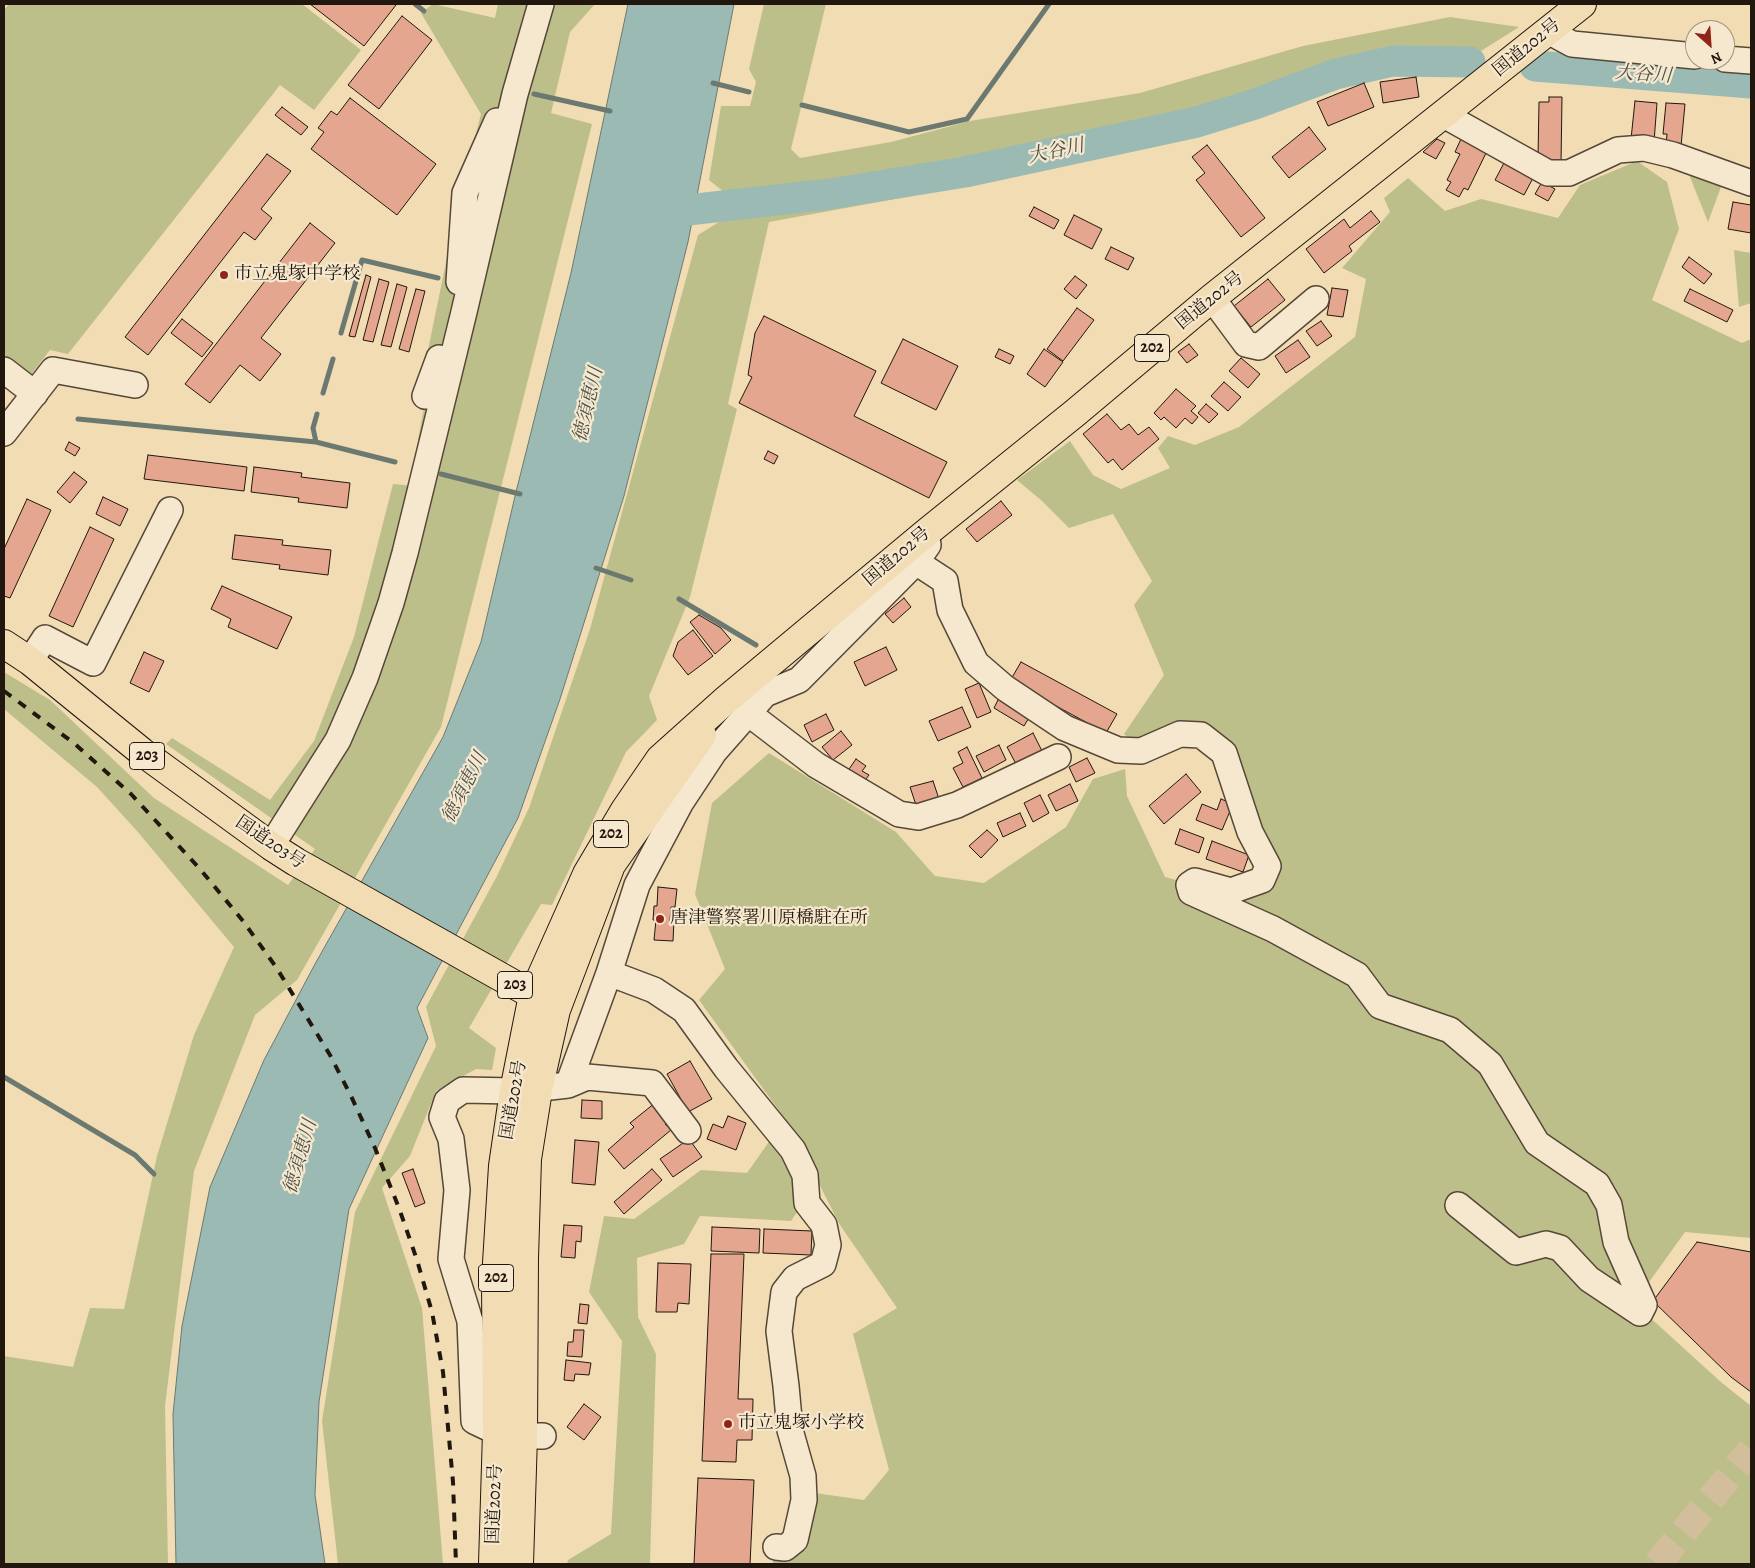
<!DOCTYPE html>
<meta charset="utf-8">
<style>
body{margin:0}
#map{position:relative;width:1755px;height:1568px;overflow:hidden;background:#f1dcb4;font-family:Alegreya,serif}
canvas{display:block}
.frame{position:absolute;inset:0;border:5px solid #22170e;pointer-events:none}
.north{position:absolute;left:1685px;top:20px;width:50px;height:50px;box-sizing:border-box;background:#f6e8ce;border:1px solid #a19481;border-radius:50%;rotate:154deg;font-size:14px;font-weight:700;line-height:20px;text-align:center;color:#22170e}
.north::after{content:'';display:block;margin:auto;width:18px;height:22px;background:#8f2418;clip-path:polygon(50% 0,100% 100%,50% 72%,0 100%)}
</style>
<div id="map">
<canvas width="1755" height="1568"></canvas>
<div class="frame"></div>
<div class="north">N</div>
</div>
<script>
const ctx = document.querySelector('canvas').getContext('2d');
ctx.lineJoin = 'round';
function fillPath(path, color) { ctx.fillStyle = color; ctx.fill(path, 'evenodd'); }
const shape = rows => new Path2D(rows.map(r => 'M' + r).join(''));
function trace(path, color, width, dash) { ctx.strokeStyle = color; ctx.lineWidth = width; ctx.lineCap = dash ? 'butt' : 'round'; ctx.setLineDash(dash || []); ctx.stroke(path); }
function drawText(font, color, halo, rows, align = 'center') {
  ctx.font = font + ' Alegreya,"Noto Serif JP",serif'; ctx.lineWidth = 4.5; ctx.setLineDash([]); ctx.textBaseline = 'middle'; ctx.strokeStyle = halo; ctx.fillStyle = color; for (const [text, x, y, turn = 0] of rows) {
    ctx.save(); ctx.translate(x, y); ctx.rotate((+turn || 0) * Math.PI / 180); ctx.textAlign = isNaN(turn) ? turn : align; if (halo) ctx.strokeText(text, 0, 0); ctx.fillText(text, 0, 0); ctx.restore();
  }
}
const green = shape([
 [9,4,302,4,361,50,314,110,280,85,68,354,50,350,29,377,4,357,4,10],
 [433,4,495,18,498,4,595,4,570,32,551,113,592,124,441,727,297,980,255,1015,194,1171,165,1406,168,1564,4,1564,4,1356,73,1367,90,1308,124,1309,157,1156,194,1035,234,947,137,831,97,787,4,709,4,672,50,700,154,798,288,885,315,849,166,744,172,738,270,800,314,741,354,637,393,484,426,487,434,444,418,440,427,391,421,384,459,199,481,114,421,13],
 [764,4,826,4,791,149,800,158,891,142,970,121,1140,93,1303,46,1450,17,1519,27,1481,51,1390,49,1197,112,962,164,730,197,709,180,721,106,750,106,756,82,749,69],
 [1637,161,1667,182,1679,229,1652,300,1742,343,1751,339,1751,1238,1685,1232,1634,1303,1722,1383,1751,1406,1751,1564,773,1564,773,1557,815,1493,864,1500,889,1470,853,1334,897,1308,840,1225,818,1182,791,1221,700,1216,684,1244,637,1258,638,1317,656,1354,650,1563,567,1564,568,1560,611,1534,622,1341,589,1292,604,1216,634,1219,701,1170,747,1173,785,1119,699,1000,725,969,695,894,712,803,769,753,896,832,935,876,984,883,1066,827,1093,779,1125,769,1127,796,1165,877,1247,899,1280,870,1228,744,1198,721,1135,743,1124,734,1164,675,1134,605,1152,581,1113,514,1069,528,1042,501,1017,480,1070,441,1093,475,1121,489,1170,468,1158,448,1168,436,1195,445,1239,427,1355,337,1366,279,1342,268,1390,212,1384,198,1408,178,1445,211,1481,199,1558,218,1580,185],
 [1684,162,1724,179,1708,222],
 [966,186,769,222,728,404,737,409,690,597,649,696,657,720,626,752,552,905,541,904,469,1028,496,1048,492,1070,476,1069,436,1091,410,1156,382,1188,422,1308,443,1564,338,1564,322,1421,355,1212,436,1046,426,1007,497,876,529,808,590,629,698,235,722,220],
 [1734,250,1751,253,1751,303,1739,307]
]);
const water = shape([
 [628,4,734,4,688,242,624,496,560,699,518,818,417,1008,428,1038,349,1209,319,1402,315,1495,325,1564,176,1564,173,1414,182,1326,210,1187,264,1060,315,964,443,737,481,642,516,492,571,273,628,4]
]);
const stream = shape([
 [415,4,424,11],
 [713,83,749,92],
 [534,94,610,111],
 [802,105,909,132,967,119,1049,4],
 [341,333,362,260,438,278],
 [323,393,333,359],
 [78,419,316,442,395,462],
 [316,442,313,428,317,414],
 [441,474,520,494],
 [596,568,631,580],
 [679,599,756,645],
 [4,1077,135,1155,154,1174]
]);
const river = shape([
 [1535,66,1751,83],
 [652,214,830,194,965,172,1197,122,1255,104,1336,74,1393,61,1470,62]
]);
const building = shape([
 [310,4,394,4,396,5,364,46,310,4],
 [402,16,432,40,379,109,348,85,402,16],
 [1416,77,1419,97,1383,103,1380,82,1416,77],
 [1364,83,1374,107,1328,126,1317,102,1364,83],
 [1549,97,1562,97,1561,165,1538,158,1539,102,1549,102,1549,97],
 [350,98,436,164,397,215,311,149,324,132,318,128,331,111,337,115,350,98],
 [1635,101,1657,103,1654,142,1631,139,1635,101],
 [1666,103,1685,104,1681,146,1666,145,1667,134,1663,134,1666,103],
 [282,107,308,127,301,135,275,115,282,107],
 [1309,127,1326,149,1289,178,1272,157,1309,127],
 [1437,139,1445,143,1436,159,1423,152,1437,139],
 [1461,139,1487,151,1468,190,1464,188,1459,197,1446,190,1451,182,1447,180,1460,154,1455,152,1461,139],
 [1207,145,1265,218,1241,237,1196,180,1205,173,1192,157,1207,145],
 [267,154,291,171,261,209,272,218,255,240,244,232,148,355,125,337,267,154],
 [1504,163,1533,178,1524,195,1495,180,1504,163],
 [1542,182,1555,189,1548,201,1535,194,1542,182],
 [1733,202,1751,205,1751,233,1728,229,1733,202],
 [1034,207,1059,220,1054,229,1029,216,1034,207],
 [1371,211,1380,222,1349,246,1352,251,1324,273,1306,249,1344,219,1350,228,1371,211],
 [1074,215,1102,229,1092,249,1064,235,1074,215],
 [310,223,335,243,261,338,281,354,260,381,240,365,210,403,185,384,310,223],
 [1111,247,1134,258,1128,270,1105,259,1111,247],
 [1689,257,1712,274,1704,284,1682,267,1689,257],
 [366,275,371,277,355,337,349,336,366,275],
 [1075,276,1087,285,1076,299,1064,289,1075,276],
 [379,279,389,282,373,342,363,340,379,279],
 [1268,279,1285,300,1251,327,1234,306,1268,279],
 [397,284,407,287,391,347,381,345,397,284],
 [1332,288,1348,290,1343,317,1327,315,1332,288],
 [416,289,425,291,409,352,399,349,416,289],
 [1690,289,1733,310,1727,322,1684,301,1690,289],
 [1077,308,1094,320,1063,361,1047,349,1077,308],
 [764,316,876,371,854,416,947,462,929,498,739,403,752,377,748,375,755,333,764,316],
 [182,319,213,343,202,357,171,333,182,319],
 [1321,321,1332,336,1317,346,1306,331,1321,321],
 [903,339,958,366,936,410,881,383,903,339],
 [1298,340,1310,357,1286,373,1275,356,1298,340],
 [1189,344,1198,355,1187,363,1178,352,1189,344],
 [999,349,1014,356,1010,364,995,357,999,349],
 [1044,349,1063,362,1045,387,1027,374,1044,349],
 [1241,358,1260,374,1248,388,1229,371,1241,358],
 [1224,382,1241,397,1228,411,1211,396,1224,382],
 [1176,389,1196,406,1191,411,1198,417,1192,424,1185,418,1176,428,1164,417,1161,420,1154,413,1176,389],
 [1206,404,1218,414,1209,423,1198,413,1206,404],
 [1107,414,1121,430,1129,424,1138,435,1149,427,1159,439,1122,470,1113,459,1108,463,1083,434,1107,414],
 [69,442,80,448,75,456,65,450,69,442],
 [768,451,778,456,774,464,764,459,768,451],
 [148,455,247,467,244,491,144,479,148,455],
 [254,467,302,473,301,477,350,483,347,508,298,502,299,498,251,492,254,467],
 [74,472,87,482,70,503,57,492,74,472],
 [103,497,128,509,120,526,96,514,103,497],
 [27,499,51,510,10,598,4,596,4,549,27,499],
 [1001,501,1012,515,977,542,966,529,1001,501],
 [90,527,114,539,73,627,49,616,90,527],
 [235,535,283,540,282,545,331,550,328,575,279,569,280,565,232,559,235,535],
 [222,586,292,617,277,649,228,627,231,619,211,609,222,586],
 [904,598,911,607,893,623,885,614,904,598],
 [699,615,721,628,731,640,715,654,690,622,699,615],
 [693,630,713,656,688,675,673,656,678,642,693,630],
 [886,647,897,670,865,686,854,662,886,647],
 [144,652,164,661,149,692,130,683,144,652],
 [1021,662,1117,714,1106,733,1010,681,1021,662],
 [979,683,991,712,977,718,965,689,979,683],
 [999,698,1030,716,1024,726,994,708,999,698],
 [962,707,971,727,938,741,929,721,962,707],
 [826,714,834,730,812,742,804,725,826,714],
 [841,731,852,745,833,760,822,747,841,731],
 [1033,733,1042,751,1016,764,1007,747,1033,733],
 [999,745,1006,760,984,772,976,756,999,745],
 [967,747,982,778,963,787,953,768,963,763,958,752,967,747],
 [1087,758,1095,773,1076,782,1069,767,1087,758],
 [856,759,866,766,862,771,869,775,863,783,847,772,856,759],
 [1186,774,1201,792,1164,824,1149,806,1186,774],
 [933,781,939,799,916,805,910,787,933,781],
 [1070,784,1078,801,1056,811,1048,795,1070,784],
 [1040,795,1049,813,1033,822,1024,803,1040,795],
 [1221,799,1233,804,1222,830,1196,820,1202,804,1217,810,1221,799],
 [1020,813,1026,826,1003,837,997,823,1020,813],
 [1180,829,1204,838,1199,853,1175,844,1180,829],
 [987,830,998,840,981,858,969,846,987,830],
 [1212,841,1249,855,1243,872,1206,859,1212,841],
 [658,887,677,889,675,907,671,907,670,921,674,921,673,941,654,940,656,920,653,920,654,906,657,906,658,887],
 [690,1061,712,1099,688,1112,667,1074,690,1061],
 [582,1100,602,1101,602,1119,581,1118,582,1100],
 [655,1103,670,1120,665,1124,671,1130,624,1169,608,1150,634,1127,630,1123,655,1103],
 [728,1116,746,1123,736,1150,707,1139,713,1124,723,1128,728,1116],
 [689,1139,702,1157,673,1177,660,1159,689,1139],
 [575,1140,599,1142,595,1185,572,1183,575,1140],
 [413,1169,425,1203,415,1207,402,1173,413,1169],
 [652,1169,662,1180,624,1214,614,1202,652,1169],
 [564,1225,582,1226,581,1242,576,1241,575,1258,561,1257,564,1225],
 [712,1227,760,1229,759,1253,711,1251,712,1227],
 [764,1229,812,1231,811,1255,763,1253,764,1229],
 [1697,1242,1751,1252,1751,1392,1731,1377,1653,1301,1697,1242],
 [711,1254,744,1254,738,1399,753,1399,752,1440,737,1440,736,1462,702,1461,711,1254],
 [658,1263,691,1264,689,1304,678,1303,677,1312,656,1312,658,1263],
 [580,1304,589,1305,587,1324,578,1323,580,1304],
 [574,1330,584,1330,582,1357,567,1356,568,1342,573,1342,574,1330],
 [566,1360,591,1363,589,1375,575,1374,574,1381,564,1380,566,1360],
 [584,1404,601,1417,584,1440,567,1427,584,1404],
 [698,1478,754,1480,750,1564,694,1564,698,1478]
]);
const highwayTunnel = shape([
 [1657,1564,1751,1450]
]);
const minor = shape([
 [1548,31,1572,44,1695,56],
 [1725,59,1751,61],
 [1444,115,1548,173,1569,173,1618,150,1644,148,1673,155,1751,183],
 [459,282,465,193,497,121],
 [1212,298,1246,344,1259,347,1316,299],
 [4,370,35,394],
 [425,396,439,358],
 [4,433,53,370,135,385],
 [926,533,928,545,916,562,945,581,950,610,976,663,1005,688,1065,728,1118,750,1141,751,1180,734,1201,735,1224,753,1250,832,1268,866,1262,880,1231,891,1195,881,1189,885,1191,892,1273,929,1357,975,1380,1006,1450,1030,1490,1064,1537,1143,1597,1184,1609,1205,1616,1242,1644,1305,1640,1313,1589,1279,1560,1248,1546,1244,1516,1252,1458,1205],
 [30,661,45,638,93,663,170,510],
 [765,694,799,680,916,562],
 [748,713,816,765,899,814,918,817,957,805,1058,757],
 [271,846,338,740,365,678,391,603,405,553,464,312,515,94,541,4],
 [609,973,654,990,684,1010,726,1068,793,1150,805,1175,807,1203,824,1225,828,1245,823,1264,795,1278,784,1292,779,1331,786,1386,790,1430,803,1476,804,1500,795,1540,785,1548,776,1547],
 [568,1085,587,1077,652,1083,688,1131],
 [497,1432,474,1421,470,1321,451,1259,457,1190,451,1139,442,1117,447,1101,463,1090,514,1091,568,1085,609,973,637,885,681,802,714,752,765,694,760,672],
 [523,1436,543,1436]
]);
const highway = shape([
 [4,644,30,661,142,752,271,846,296,862,533,995,549,1005],
 [493,1564,497,1432,496,1279,503,1166,514,1091,533,995,587,874,625,810,660,759,727,699,926,533,1075,413,1212,298,1582,4],
 [519,1564,523,1436,524,1258,527,1159,538,1090,556,1010,611,865,702,735]
]);
const rail = shape([
 [4,691,75,744,131,794,200,869,243,921,276,967,330,1055,351,1096,375,1148,399,1208,417,1260,432,1312,443,1372,453,1482,456,1564]
]);
const markers = [
 [224,275,5,"#8f2418"],
 [660,919,5,"#8f2418"],
 [728,1424,5,"#8f2418"]
];
const shields = [
 [1152,348,35],
 [147,756,35],
 [611,834,35],
 [515,985,35],
 [496,1278,35]
];
const shieldNames = [
 ["202",1152,348],
 ["203",147,756],
 ["202",611,834],
 ["203",515,985],
 ["202",496,1278]
];
const streetNames = [
 ["国道202号",1527,48,-39],
 ["国道202号",1210,301,-39],
 ["国道202号",897,557,-40],
 ["国道203号",270,843,34],
 ["国道202号",514,1100,-80],
 ["国道202号",495,1504,-88]
];
const poiNames = [
 ["市立鬼塚中学校",234,275],
 ["唐津警察署川原橋駐在所",670,919],
 ["市立鬼塚小学校",738,1424]
];
const waterNames = [
 ["大谷川",1643,75,4],
 ["大谷川",1056,152,-12],
 ["徳須恵川",589,405,-77],
 ["徳須恵川",465,788,-63],
 ["徳須恵川",301,1157,-74]
];
fillPath(green, '#bdbf8b');
fillPath(water, '#9bbab3');
trace(water, '#6b7971', 1);
trace(stream, '#6b7971', 5);
trace(river, '#9bbab3', 31);
fillPath(building, '#e4a68f');
trace(building, '#22170e', 1);
trace(highwayTunnel, '#d2be9b', 28, [28, 14]);
trace(minor, '#564838', 28);
trace(highway, '#22170e', 30);
trace(minor, '#f6e8ce', 25);
trace(highway, '#f1dcb4', 28);
trace(rail, '#22170e', 4, [9, 9]);
for (const [x, y, r, color] of markers) { const dot = new Path2D(); dot.arc(x, y, r, 0, 2 * Math.PI); ctx.fillStyle = color; ctx.fill(dot); trace(dot, '#f6e8ce', 2); }
for (const [x, y, w] of shields) { const box = new Path2D(); box.roundRect(x - w / 2, y - 13.5, w, 27, 4); ctx.fillStyle = '#f6e8ce'; ctx.fill(box); trace(box, '#22170e', 1); }
drawText('bold 16px', '#22170e', null, shieldNames);
drawText('18px', '#22170e', '#f6e8ce', streetNames);
drawText('18px', '#22170e', '#f6e8ce', poiNames, 'left');
drawText('italic 19px', '#4c5048', '#f6e8ce', waterNames);
</script>
